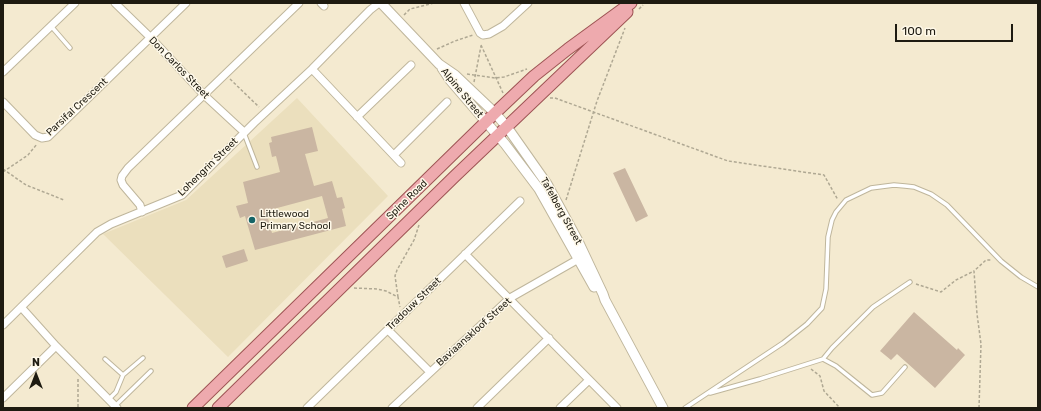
<!DOCTYPE html>
<style>
body{margin:0}
#map{position:relative;width:1041px;height:411px;overflow:hidden;background:#f4ead0;font-family:Rubik,sans-serif}
canvas{display:block}
.frame{position:absolute;inset:0;border:4px solid #1e1b11;pointer-events:none}
.north{position:absolute;left:16px;top:355px;width:40px;height:40px;-webkit-text-stroke:3px #fef8e8;paint-order:stroke;rotate:0deg;font-size:11px;font-weight:700;line-height:16px;text-align:center;color:#1e1b11}
.north::after{content:'';display:block;margin:auto;width:14px;height:18px;background:#1e1b11;clip-path:polygon(50% 0,100% 100%,50% 72%,0 100%)}
.scale{position:absolute;left:895px;top:24px;width:118px;height:18px;box-sizing:border-box;border:2px solid #1e1b11;border-top:0;padding-left:5px;font-size:12px;line-height:14px;white-space:nowrap;color:#1e1b11;-webkit-text-stroke:3px #fef8e8;paint-order:stroke}
</style>
<div id="map">
<canvas width="1041" height="411"></canvas>
<div class="frame"></div>
<div class="north">N</div>
<div class="scale">100 m</div>
</div>
<script>
const ctx = document.querySelector('canvas').getContext('2d');
ctx.lineJoin = 'round';
function fillPath(path, color) { ctx.fillStyle = color; ctx.fill(path, 'evenodd'); }
const shape = rows => new Path2D(rows.map(r => 'M' + r).join(''));
function trace(path, color, width, dash) { ctx.strokeStyle = color; ctx.lineWidth = width; ctx.lineCap = dash ? 'butt' : 'round'; ctx.setLineDash(dash || []); ctx.stroke(path); }
function drawText(font, color, halo, rows, align = 'center') {
  ctx.font = font + ' Rubik,sans-serif'; ctx.lineWidth = 3; ctx.setLineDash([]); ctx.textBaseline = 'middle'; ctx.strokeStyle = halo; ctx.fillStyle = color; for (const [text, x, y, turn = 0] of rows) {
    ctx.save(); ctx.translate(x, y); ctx.rotate((+turn || 0) * Math.PI / 180); ctx.textAlign = isNaN(turn) ? turn : align; if (halo) ctx.strokeText(text, 0, 0); ctx.fillText(text, 0, 0); ctx.restore();
  }
}
const built = shape([
 [297,98,388,196,228,357,103,234,186,200]
]);
const building = shape([
 [312,127,318,151,305,154,314,186,332,181,337,198,342,197,345,208,342,209,346,226,255,250,245,216,240,218,236,206,248,203,243,182,280,172,276,156,272,157,269,143,272,142,271,137],
 [322,196,328,218,272,233,266,211],
 [625,168,648,216,636,222,613,173],
 [244,249,248,261,226,268,222,256],
 [914,312,957,350,958,348,965,355,935,388,897,354,891,360,880,351]
]);
const path = shape([
 [639,9,643,5],
 [404,15,410,9,434,3],
 [481,45,503,93],
 [437,49,455,41,473,35],
 [467,74,495,78,504,77,527,69],
 [230,79,259,107],
 [474,82,481,46],
 [550,98,555,98,728,161,824,175,838,200],
 [3,169,26,185,64,200],
 [3,172,28,155,37,144],
 [566,200,597,101,625,28],
 [916,284,941,292,956,280,974,271],
 [354,288,377,289,386,291,398,297,400,307],
 [398,297,395,276,397,270,414,240,419,225],
 [811,369,820,376,824,391,840,408],
 [78,379,78,408],
 [979,408,981,344,977,314,974,271,986,260,992,260]
]);
const service = shape([
 [51,26,70,48],
 [244,133,257,167],
 [105,359,123,375],
 [823,359,832,348,873,307,910,282],
 [710,393,760,379,823,359,836,366,872,395,882,393,905,367],
 [109,399,116,392,123,375,143,358],
 [115,406,151,371],
 [685,408,783,343,807,324,822,308,826,289,828,237,832,220,836,212,846,200,871,188,894,185,905,186,914,187,931,194,947,205,1001,261,1021,277,1038,287]
]);
const minor = shape([
 [115,3,151,38,204,95,244,132],
 [321,3,324,6],
 [464,3,480,33,483,35,489,34,503,26,528,3],
 [312,69,401,163],
 [3,72,75,3],
 [3,102,35,135,42,138,48,137,186,3],
 [357,117,411,65],
 [394,155,447,102],
 [142,212,140,205,123,185,121,180,122,176,128,168,299,3],
 [465,254,617,408],
 [21,307,56,346,117,408],
 [3,325,97,232,111,224,182,195,254,123,312,69,370,10,379,3],
 [388,330,430,372],
 [3,398,56,346],
 [307,408,520,201],
 [392,408,510,298,582,257],
 [477,408,549,338],
 [560,408,589,380]
]);
const tertiary = shape([
 [381,3,439,64,455,75,495,113,507,127,547,184,578,241,603,294,605,300,663,408],
 [442,68,450,80,505,144,539,189,594,287]
]);
const primary = shape([
 [193,408,495,113,534,76,568,49,631,3],
 [218,408,454,177,627,12]
]);
const markers = [
 [252,220,4,"#156467"]
];
const streetNames = [
 ["Don Carlos Street",179,68,46],
 ["Alpine Street",462,93,51],
 ["Parsifal Crescent",77,107,-43],
 ["Lohengrin Street",208,167,-44],
 ["Spine Road",407,200,-44],
 ["Tafelberg Street",561,211,61],
 ["Tradouw Street",414,304,-44],
 ["Baviaanskloof Street",474,332,-42]
];
const poiNames = [
 ["Littlewood",260,214],
 ["Primary School",260,226]
];
fillPath(built, '#ebdfbd');
fillPath(building, '#cab6a2');
trace(service, '#bfb69c', 5.5);
trace(minor, '#bfb69c', 9);
trace(tertiary, '#bfb69c', 11);
trace(primary, '#9e5454', 13);
trace(path, '#afa893', 1.5, [3, 2]);
trace(service, '#fff', 3.5);
trace(minor, '#fff', 7);
trace(tertiary, '#fff', 9);
trace(primary, '#eeaaae', 11);
for (const [x, y, r, color] of markers) { const dot = new Path2D(); dot.arc(x, y, r, 0, 2 * Math.PI); ctx.fillStyle = color; ctx.fill(dot); trace(dot, '#fef8e8', 1.5); }
drawText('10px', '#1e1b11', '#fef8e8', streetNames);
drawText('10px', '#1e1b11', '#fef8e8', poiNames, 'left');
</script>
